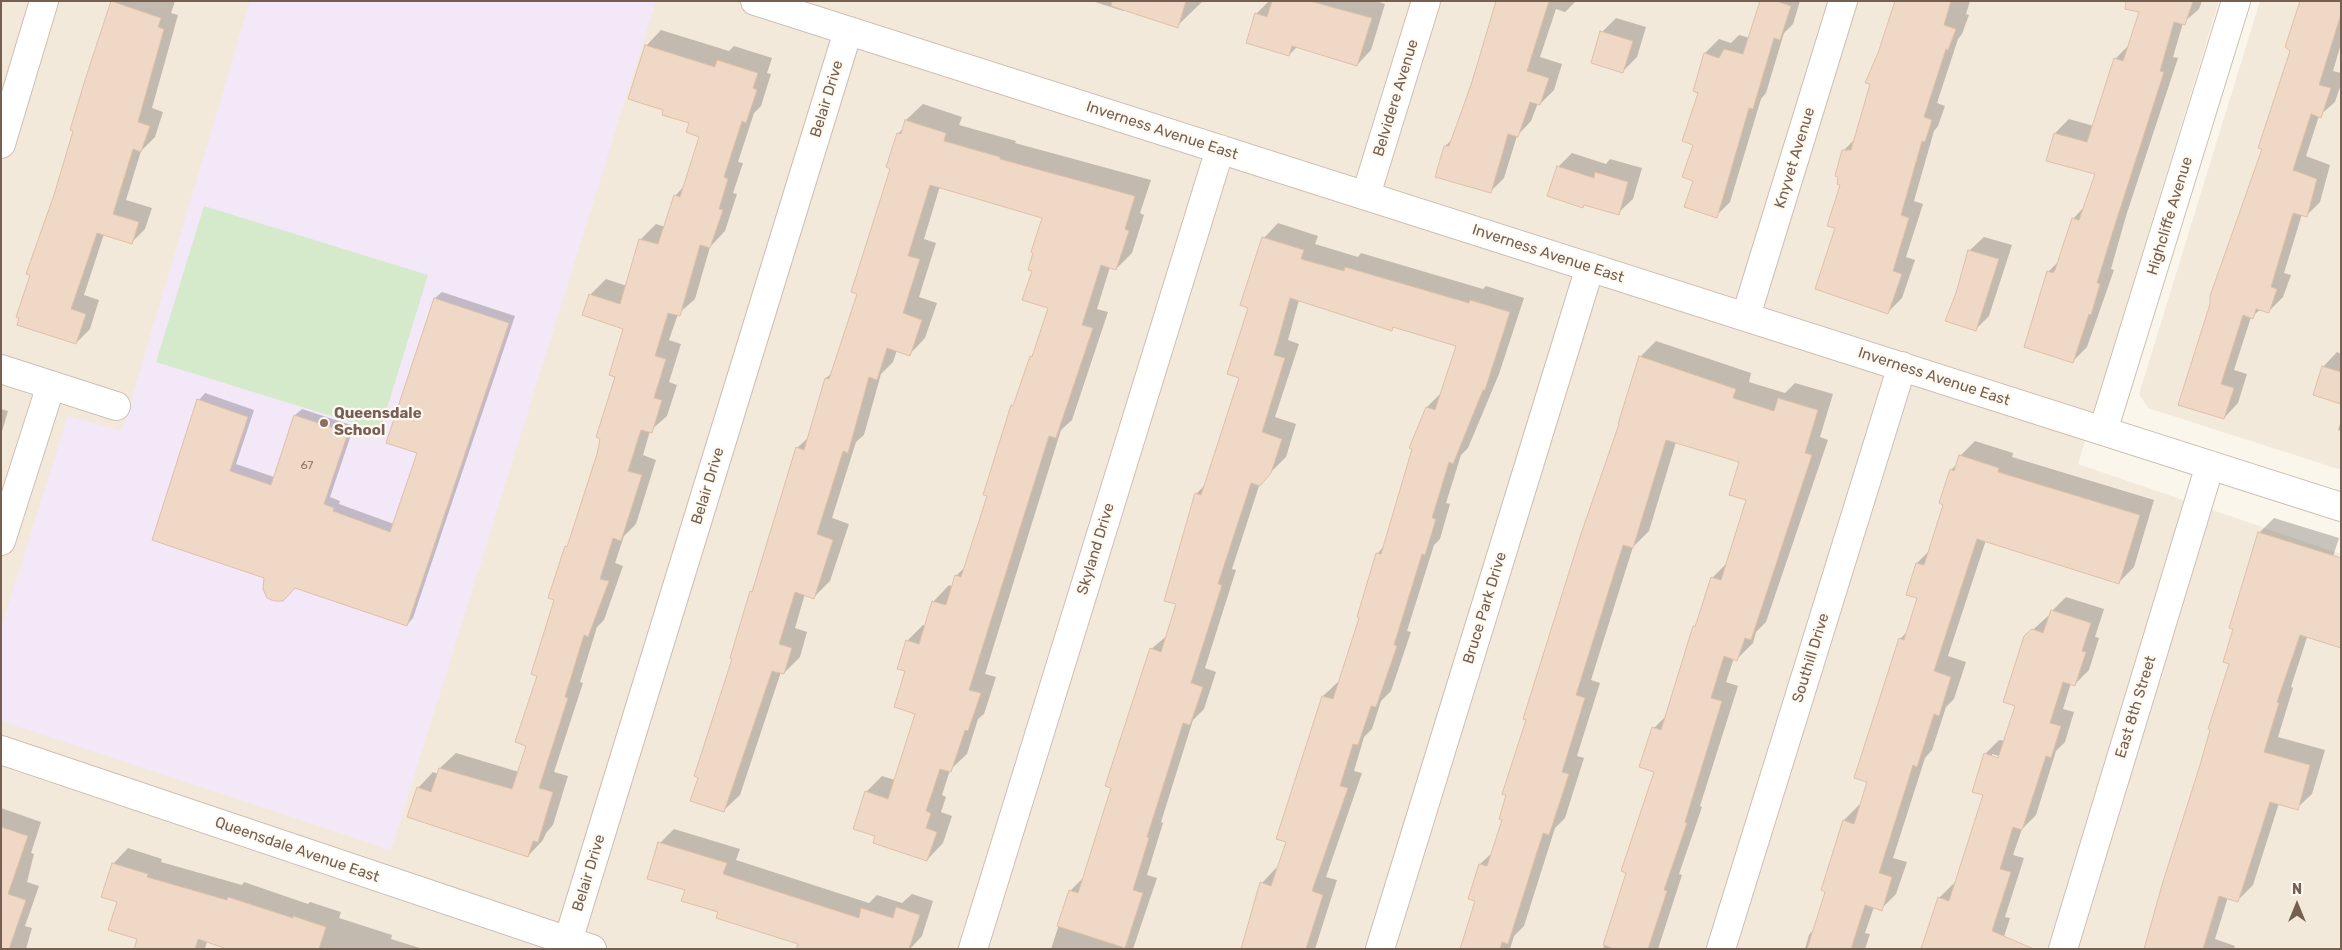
<!DOCTYPE html>
<style>
body{margin:0}
#map{position:relative;width:2342px;height:950px;overflow:hidden;background:#fbf6ec;font-family:Rubik,sans-serif}
canvas{display:block}
.frame{position:absolute;inset:0;border:2px solid #755f50;pointer-events:none}
.north{position:absolute;left:2272px;top:880px;width:50px;height:50px;-webkit-text-stroke:4px #fefaf2;paint-order:stroke;rotate:0deg;font-size:14px;font-weight:700;line-height:20px;text-align:center;color:#755f50}
.north::after{content:'';display:block;margin:auto;width:18px;height:22px;background:#755f50;clip-path:polygon(50% 0,100% 100%,50% 72%,0 100%)}
</style>
<div id="map">
<canvas width="2342" height="950"></canvas>
<div class="frame"></div>
<div class="north">N</div>
</div>
<script>
const ctx = document.querySelector('canvas').getContext('2d');
ctx.lineJoin = 'round';
function fillPath(path, color) { ctx.fillStyle = color; ctx.fill(path, 'evenodd'); }
const shape = rows => new Path2D(rows.map(r => 'M' + r).join(''));
function trace(path, color, width, dash) { ctx.strokeStyle = color; ctx.lineWidth = width; ctx.lineCap = dash ? 'butt' : 'round'; ctx.setLineDash(dash || []); ctx.stroke(path); }
function drawText(font, color, halo, rows, align = 'center') {
  ctx.font = font + ' Rubik,sans-serif'; ctx.lineWidth = 4.5; ctx.setLineDash([]); ctx.textBaseline = 'middle'; ctx.strokeStyle = halo; ctx.fillStyle = color; for (const [text, x, y, turn = 0] of rows) {
    ctx.save(); ctx.translate(x, y); ctx.rotate((+turn || 0) * Math.PI / 180); ctx.textAlign = isNaN(turn) ? turn : align; if (halo) ctx.strokeText(text, 0, 0); ctx.fillText(text, 0, 0); ctx.restore();
  }
}
const residential = shape([
 [1,1,2219,1,2078,464,2341,554,2341,949,1,949],
 [2260,1,2341,1,2341,470,2148,408,2139,394]
]);
const education = shape([
 [250,1,656,1,391,850,1,721,1,628,68,416,122,431]
]);
const green = shape([
 [204,206,428,275,380,431,156,362]
]);
const shadow = shape([
 [175,1,171,13,178,15,152,108,163,112,155,137,141,151,126,200,152,208,145,229,131,243,104,234,84,295,99,300,90,329,76,343,55,195,111,2],
 [1092,1,1203,1,1177,26,1125,9,1123,11],
 [1269,1,1376,1,1385,4,1371,50,1357,65,1297,47,1289,55,1256,14],
 [1498,1,1576,1,1565,12,1556,9,1540,57,1562,64,1554,90,1540,104,1538,103,1531,121,1517,136,1504,178,1490,192,1445,146,1453,139],
 [1761,1,1800,1,1793,24,1784,33,1766,93,1761,99,1730,202,1716,216,1694,180,1694,144,1705,53,1719,39,1731,43,1739,35,1750,38],
 [1896,1,1970,1,1966,14,1969,15,1962,34,1958,39,1937,103,1945,106,1938,126,1934,131,1914,201,1923,204,1906,257,1915,260,1902,298,1888,312,1837,228,1843,151,1855,139],
 [2134,1,2202,1,2199,9,2183,23,2173,57,2178,58,2126,216,2111,269,2114,270,2087,347,2073,361,2048,272,2059,261,2073,219,2085,206,2096,173,2055,133,2069,119,2094,126,2115,59,2129,45,2140,12],
 [2341,1,2341,44,2333,71,2341,73,2341,84,2335,102,2319,116,2306,156,2330,165,2320,202,2306,216,2302,214,2284,273,2291,275,2283,297,2269,311,2261,309,2251,317,2234,370,2247,374,2238,403,2224,418,2179,404],
 [1616,18,1646,27,1637,57,1623,71,1602,32],
 [661,30,729,51,734,46,772,58,767,73,771,74,761,106,754,113,738,162,743,163,733,193,737,194,725,231,710,247,695,299,678,314,669,340,681,344,669,382,677,385,667,416,650,431,643,455,656,460,636,524,624,536,615,563,623,566,604,620,597,627,580,682,583,683,554,772,568,776,553,825,546,833,543,840,528,856,418,788,433,772,438,774,440,768,456,753,519,772,528,745,539,675,556,599,550,597,566,547,570,543,598,455,625,328,590,295,606,279,627,286,640,240,656,224,665,227,675,196,685,185,701,136,691,122,665,109,646,46],
 [923,104,962,117,959,125,1016,141,1015,143,1151,180,1140,213,1144,215,1132,253,1116,269,1110,267,1097,309,1108,312,1072,420,1061,430,985,674,996,677,984,714,978,719,967,754,950,770,942,795,946,797,941,812,952,816,943,843,927,860,877,835,866,792,882,776,895,780,917,713,907,670,907,641,923,625,926,626,933,602,949,585,953,587,956,576,966,566,989,495,1012,406,1016,402,1031,357,1035,353,1049,307,1033,270,1044,217,940,186,924,239,936,243,919,297,937,303,925,338,909,355,897,350,893,362,881,374,864,435,856,442,832,518,849,524,830,581,814,597,805,594,795,628,807,632,800,657,784,673,781,672,740,795,723,811,733,658,751,592,754,588,797,448,810,436,826,378,833,372,858,293,892,168,898,134,904,127,906,120],
 [1572,153,1606,164,1610,159,1642,168,1633,199,1618,213,1585,204,1558,167],
 [1278,223,1318,236,1315,244,1358,257,1361,253,1483,289,1486,286,1524,298,1499,374,1468,448,1461,455,1446,503,1450,504,1440,539,1434,545,1407,631,1411,632,1391,691,1381,701,1372,729,1364,737,1354,771,1362,773,1326,877,1337,880,1315,949,1242,949,1262,883,1276,868,1278,869,1288,841,1323,696,1338,682,1339,682,1361,617,1358,616,1378,553,1384,546,1427,407,1442,392,1457,345,1395,326,1392,329,1299,300,1288,340,1299,344,1275,417,1296,424,1286,457,1260,483,1232,569,1236,570,1205,668,1216,672,1204,709,1193,720,1161,822,1163,823,1147,875,1157,878,1133,949,1051,949,1070,891,1084,877,1113,787,1151,649,1168,635,1177,603,1196,494,1206,484,1240,377,1250,307,1264,238],
 [1984,237,2012,245,1989,316,1975,330,1957,293,1969,251],
 [442,292,515,316,413,618,407,625,265,577,199,400,205,393,254,410,236,464,274,477,295,415,302,409,354,426,330,497,340,501,339,504,394,524,418,452,387,442,435,298],
 [1656,341,1751,373,1749,382,1785,393,1795,383,1833,394,1820,437,1828,440,1766,622,1756,632,1753,643,1737,659,1734,658,1726,682,1738,686,1700,806,1702,807,1679,874,1682,875,1658,949,1603,949,1628,873,1656,771,1654,728,1667,715,1694,627,1698,623,1712,578,1728,562,1747,500,1740,462,1676,442,1649,531,1633,547,1591,680,1600,683,1577,756,1584,758,1565,818,1555,828,1524,926,1514,936,1510,949,1461,949,1477,900,1480,864,1493,852,1640,357],
 [2337,352,2341,354,2341,402,2323,367],
 [1,409,8,411,1,435],
 [2341,421,2341,431,2338,430],
 [1975,441,2013,453,2012,457,2154,500,2134,567,2119,582,1986,540,1948,656,1966,662,1954,699,1946,707,1932,750,1925,758,1893,858,1907,862,1896,894,1881,909,1874,907,1865,933,1870,934,1865,949,1805,949,1809,935,1814,929,1826,891,1844,820,1859,805,1861,806,1869,781,1900,639,1907,632,1919,597,1907,594,1917,563,1930,550,1945,504,1951,470,1958,463,1960,456],
 [2274,518,2339,538,2291,687,2293,688,2278,737,2325,750,2312,794,2297,808,2279,803,2253,885,2238,900,2228,897,2215,939,2235,946,2234,949,2144,949,2202,765,2230,663,2259,533],
 [2066,597,2104,609,2095,637,2099,638,2089,670,2075,684,2071,683,2063,709,2074,712,2065,742,2056,751,2036,815,2022,829,2013,855,2024,858,2005,917,2010,918,2000,949,1939,898,1953,884,1955,885,1984,795,1985,754,1999,740,2005,741,2017,705,2025,637,2048,616,2050,617,2052,611],
 [1992,754,2005,758,2004,761,1992,757],
 [1,808,41,822,31,853,34,854,27,882,39,886,25,926,32,928,26,949,1,949],
 [674,829,740,849,736,860,869,903,877,895,902,903,912,894,933,901,922,936,910,949,799,943,719,912,686,890,660,843],
 [128,848,162,859,161,862,242,885,244,882,308,904,310,902,341,912,339,918,392,935,391,939,423,949,232,949,207,941,205,949,136,949,139,939,119,901,113,864]
]);
const building = shape([
 [111,1,161,18,158,27,164,29,138,122,150,126,141,152,133,149,113,214,139,222,132,244,97,233,71,309,86,314,76,344,17,325,19,318,16,317,30,275,26,274,54,195,73,131,70,130,85,80,111,1],
 [1112,1,1186,1,1178,28,1111,6,1112,1],
 [1272,1,1310,1,1372,18,1357,66,1292,46,1289,56,1246,43,1255,13,1267,17,1272,1],
 [1496,1,1549,1,1527,71,1549,78,1540,105,1530,102,1518,137,1508,134,1491,193,1435,177,1444,146,1449,146,1472,82,1496,1],
 [1760,1,1776,1,1791,6,1780,40,1774,38,1753,109,1749,108,1717,218,1684,207,1693,181,1682,177,1693,145,1682,141,1698,93,1693,91,1704,53,1719,58,1724,49,1743,54,1760,1],
 [1895,1,1951,1,1944,25,1956,29,1948,50,1946,49,1924,117,1932,120,1925,142,1922,141,1901,215,1909,218,1893,271,1902,274,1888,314,1815,289,1835,228,1827,226,1840,185,1837,184,1838,177,1835,176,1842,150,1851,150,1870,84,1865,83,1878,53,1895,1],
 [2126,1,2193,1,2185,25,2174,22,2160,71,2164,72,2113,231,2097,283,2100,284,2091,315,2089,314,2073,363,2024,347,2047,271,2053,273,2055,270,2072,218,2079,220,2095,174,2046,161,2054,133,2087,142,2114,58,2123,61,2139,12,2125,9,2126,1],
 [2300,1,2341,1,2341,14,2319,85,2331,88,2321,118,2311,114,2293,170,2317,179,2307,217,2293,213,2271,287,2277,289,2269,313,2256,309,2253,319,2243,315,2221,384,2234,388,2224,419,2178,405,2210,304,2210,296,2262,149,2258,148,2290,51,2285,47,2300,1],
 [1600,31,1633,41,1623,73,1591,63,1600,31],
 [645,45,715,67,717,60,758,73,753,88,757,90,746,123,742,121,724,177,728,179,719,209,723,210,710,248,700,245,680,316,668,313,655,356,666,359,654,398,662,400,652,433,641,430,628,471,642,475,621,541,613,538,600,579,609,581,588,637,584,635,565,697,568,698,539,788,553,792,538,842,533,841,528,857,407,817,417,787,431,792,439,768,512,789,526,746,515,742,537,676,531,674,554,600,548,598,565,546,567,547,597,454,600,439,596,437,615,377,609,375,623,329,582,315,589,294,620,304,639,239,658,244,674,195,680,197,699,137,686,132,689,123,662,115,663,110,628,99,645,45],
 [905,120,946,133,944,141,1000,157,1000,159,1135,196,1125,229,1129,231,1116,270,1101,265,1082,325,1093,328,1056,438,1049,436,969,690,981,693,968,731,965,730,951,772,940,769,926,811,931,813,926,828,937,832,927,861,873,843,875,836,853,829,865,791,888,799,915,714,894,707,905,671,897,669,906,640,919,644,932,601,946,605,955,575,961,577,987,496,983,495,1011,405,1013,406,1030,356,1032,357,1048,308,1022,300,1032,271,1028,270,1033,253,1031,252,1042,218,930,185,908,256,920,259,903,313,922,320,910,356,887,348,877,380,869,377,848,453,843,451,817,534,833,540,814,599,795,592,779,644,792,648,784,674,772,671,724,812,690,801,698,778,694,776,732,659,730,658,750,591,752,592,796,447,804,450,825,378,829,379,857,294,851,292,890,169,886,167,897,133,901,134,905,120],
 [1557,166,1594,178,1595,172,1628,182,1619,215,1584,205,1583,208,1547,196,1557,166],
 [1262,237,1304,250,1301,259,1344,271,1345,267,1469,303,1470,300,1510,312,1485,390,1483,390,1453,464,1449,462,1432,518,1436,519,1425,555,1422,554,1394,645,1397,646,1376,707,1371,706,1358,745,1353,744,1340,786,1348,788,1312,891,1323,895,1306,949,1241,949,1260,882,1271,886,1286,842,1276,839,1322,696,1333,699,1359,618,1357,617,1376,553,1381,554,1412,449,1409,448,1426,407,1435,410,1456,346,1393,327,1392,331,1290,298,1274,355,1285,358,1262,432,1282,439,1271,473,1260,486,1251,483,1218,584,1222,585,1191,683,1203,687,1190,725,1183,723,1147,837,1149,838,1133,890,1143,893,1125,948,1057,926,1069,890,1078,893,1111,788,1105,786,1150,648,1161,652,1176,604,1164,601,1195,493,1201,495,1239,378,1227,374,1248,308,1240,305,1262,237],
 [1968,250,1999,259,1976,331,1945,321,1956,293,1968,250],
 [434,298,509,323,407,626,295,588,283,601,274,601,267,598,263,589,264,578,152,540,197,399,248,417,230,471,271,485,294,415,348,433,324,504,334,508,333,511,390,532,417,453,386,443,434,298],
 [1639,356,1736,389,1733,398,1774,411,1778,398,1818,410,1805,453,1812,455,1751,640,1745,638,1737,661,1724,656,1711,698,1722,701,1685,822,1687,823,1664,890,1667,891,1648,949,1615,949,1603,945,1626,873,1621,871,1654,772,1639,767,1652,727,1661,730,1693,626,1695,627,1711,577,1721,580,1746,500,1729,495,1739,462,1666,440,1633,548,1623,545,1576,695,1585,698,1562,772,1569,774,1549,835,1543,833,1508,944,1502,942,1500,949,1460,949,1475,901,1468,899,1479,864,1487,866,1502,820,1499,819,1506,795,1502,794,1526,720,1523,719,1581,534,1619,424,1618,424,1639,356],
 [2322,366,2341,372,2341,404,2313,395,2322,366],
 [1959,455,1999,468,1998,472,2140,515,2119,584,1977,539,1934,671,1951,677,1939,716,1934,714,1917,767,1913,765,1879,873,1892,877,1882,911,1865,905,1851,949,1807,949,1825,892,1821,890,1843,820,1854,824,1867,782,1854,778,1899,638,1904,640,1917,598,1906,595,1916,563,1924,565,1943,505,1939,503,1950,469,1954,471,1959,455],
 [2258,532,2341,558,2341,648,2300,635,2277,702,2279,703,2264,752,2310,765,2298,810,2270,802,2238,902,2219,896,2203,949,2144,949,2162,885,2200,765,2210,730,2208,729,2229,664,2223,662,2233,629,2229,628,2258,532],
 [2051,610,2091,623,2082,651,2086,652,2075,686,2063,682,2050,723,2061,726,2051,758,2046,756,2022,830,2013,827,2000,869,2011,872,1992,931,2034,949,1921,949,1938,897,1949,901,1983,795,1972,792,1984,753,1998,758,2015,706,2003,702,2024,636,2032,629,2043,633,2051,610],
 [1,827,28,836,8,894,26,900,9,949,1,949,1,827],
 [658,842,727,863,723,874,859,918,861,908,893,918,896,907,920,915,909,949,796,949,798,944,716,918,718,912,681,901,685,890,647,879,658,842],
 [112,863,148,874,147,877,227,900,228,897,293,918,293,916,326,927,319,949,227,949,198,939,195,949,134,949,137,939,108,930,117,902,101,897,112,863]
]);
const street = shape([
 [755,1,2341,507],
 [1,144,44,1],
 [1366,195,1426,1],
 [1746,316,1843,1],
 [1,369,116,406],
 [2103,431,2236,1],
 [1,541,51,385],
 [1,750,592,949],
 [568,941,848,31],
 [973,949,1220,149],
 [1380,949,1590,267],
 [1721,949,1902,366],
 [2063,949,2210,465]
]);
const markers = [
 [324,423,5,"#8d6e63"]
];
const numberNames = [
 ["67",307,466]
];
const streetNames = [
 ["Belvidere Avenue",1396,98,-73],
 ["Belair Drive",827,99,-73],
 ["Inverness Avenue East",1162,131,18],
 ["Knyvet Avenue",1795,158,-73],
 ["Highcliffe Avenue",2170,216,-73],
 ["Inverness Avenue East",1548,254,18],
 ["Inverness Avenue East",1934,377,18],
 ["Belair Drive",708,486,-73],
 ["Skyland Drive",1096,549,-73],
 ["Bruce Park Drive",1485,608,-73],
 ["Southill Drive",1811,658,-73],
 ["East 8th Street",2136,707,-73],
 ["Queensdale Avenue East",297,850,19],
 ["Belair Drive",589,873,-73]
];
const educationNames = [
 ["Queensdale",334,414],
 ["School",334,431]
];
fillPath(residential, '#f3e9db');
fillPath(education, '#f3e8f8');
fillPath(green, '#d5e9cb');
fillPath(shadow, '#0003');
fillPath(building, '#efd8c5');
trace(building, '#e0c0a7', 1);
trace(street, '#cdbfb2', 30);
trace(street, '#fff', 28);
for (const [x, y, r, color] of markers) { const dot = new Path2D(); dot.arc(x, y, r, 0, 2 * Math.PI); ctx.fillStyle = color; ctx.fill(dot); trace(dot, '#fefaf2', 2); }
drawText('12px', '#947d6d', null, numberNames);
drawText('15px', '#755f50', '#fefaf2', streetNames);
drawText('bold 15px', '#785e54', '#fefaf2', educationNames, 'left');
</script>
